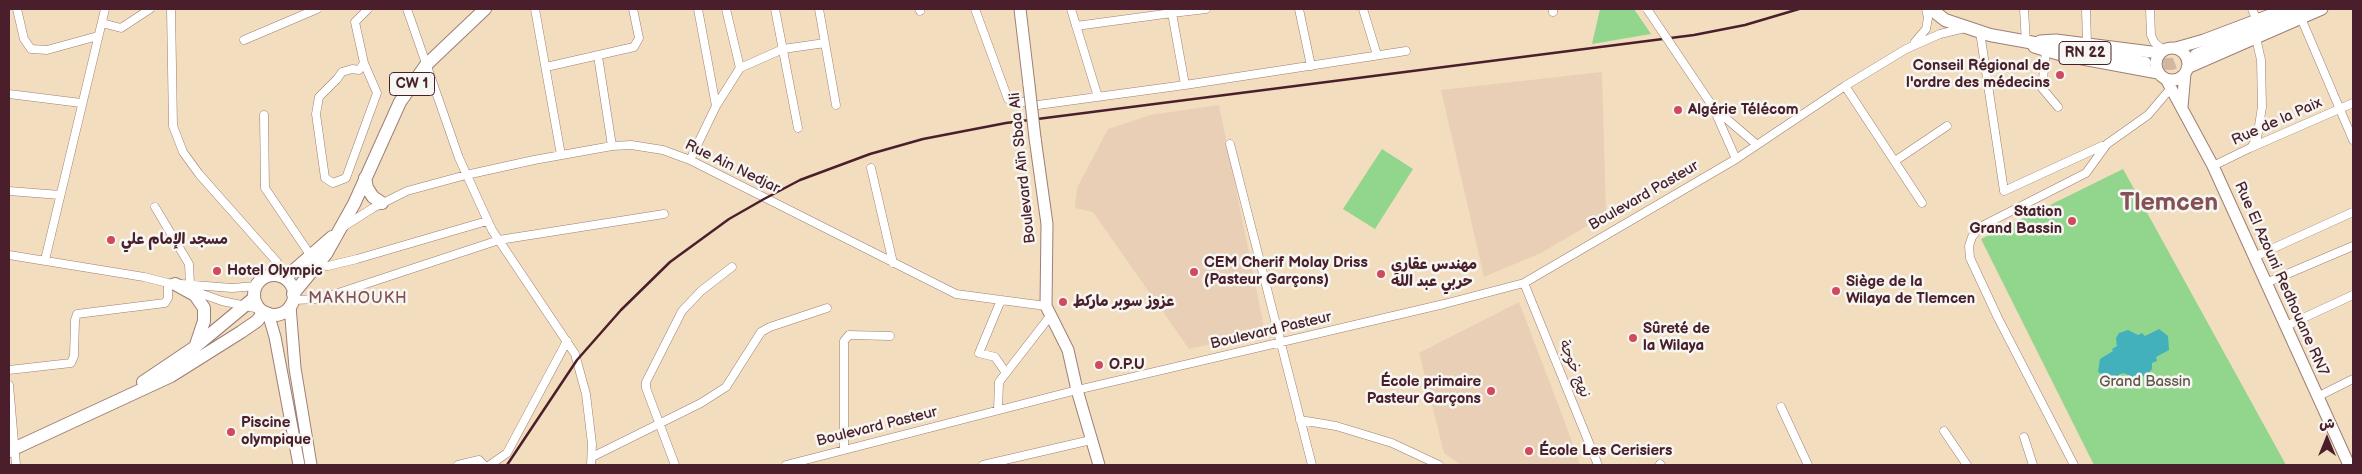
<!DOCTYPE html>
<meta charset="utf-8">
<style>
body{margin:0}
#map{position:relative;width:2362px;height:474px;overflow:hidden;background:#f3ddbf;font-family:"Balsamiq Sans","Playpen Sans Arabic",sans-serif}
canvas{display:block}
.frame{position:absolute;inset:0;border:10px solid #4a1f2b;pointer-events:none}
.north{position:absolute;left:2302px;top:414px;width:50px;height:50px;-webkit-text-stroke:4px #f6f6f2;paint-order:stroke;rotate:0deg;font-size:14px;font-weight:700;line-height:20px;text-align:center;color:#4a1f2b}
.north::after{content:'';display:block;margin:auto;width:18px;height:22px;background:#4a1f2b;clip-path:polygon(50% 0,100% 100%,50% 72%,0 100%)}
</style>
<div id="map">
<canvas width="2362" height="474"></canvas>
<div class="frame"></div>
<div class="north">ش</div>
</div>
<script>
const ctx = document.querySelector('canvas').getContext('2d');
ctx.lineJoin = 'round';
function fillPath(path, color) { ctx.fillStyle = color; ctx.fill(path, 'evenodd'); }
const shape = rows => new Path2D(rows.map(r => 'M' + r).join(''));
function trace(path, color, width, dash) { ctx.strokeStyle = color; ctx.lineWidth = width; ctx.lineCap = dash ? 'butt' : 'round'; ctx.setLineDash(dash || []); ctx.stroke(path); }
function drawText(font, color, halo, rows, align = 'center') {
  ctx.font = font + ' "Balsamiq Sans","Playpen Sans Arabic",sans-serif'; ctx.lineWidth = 5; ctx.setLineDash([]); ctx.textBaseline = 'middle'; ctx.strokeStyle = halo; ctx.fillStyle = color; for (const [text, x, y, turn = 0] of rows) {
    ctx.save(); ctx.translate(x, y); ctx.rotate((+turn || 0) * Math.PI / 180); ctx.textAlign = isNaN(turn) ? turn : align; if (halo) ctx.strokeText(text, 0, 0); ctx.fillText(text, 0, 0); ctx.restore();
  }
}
const built = shape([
 [1602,72,1606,215,1541,253,1484,277,1441,90],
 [1219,105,1265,332,1189,349,1093,212,1075,208,1077,188,1108,129,1150,115],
 [1519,302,1567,428,1580,465,1461,465,1444,453,1419,353]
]);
const green = shape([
 [1600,9,1634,9,1651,34,1592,44],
 [1382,149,1413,169,1375,229,1343,209],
 [2123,169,2286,465,2094,465,1981,239]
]);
const water = shape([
 [2159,329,2168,336,2169,350,2156,357,2157,361,2152,363,2152,369,2147,375,2136,378,2123,373,2110,379,2098,372,2100,359,2113,351,2112,349,2117,346,2116,338,2119,333,2128,330,2138,335,2142,333,2145,336]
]);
const primaryTunnel = shape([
 [2145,63,2172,64,2196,55]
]);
const minor = shape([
 [17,9,24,39,31,49,47,50,98,36],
 [171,9,173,126,183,152,199,174,277,262,279,276],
 [407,9,459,158,492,230,575,354,586,394,592,444,591,465],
 [535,9,561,155],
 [726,9,740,68],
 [775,9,798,128],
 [819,9,836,105],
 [919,9,920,11],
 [975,9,1008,99,1038,105,1185,85,1406,51],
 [1071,9,1098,97],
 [1171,9,1172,13,1206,9],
 [1299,9,1311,66],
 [1363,9,1377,55],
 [1553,9,1553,12],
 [2024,9,2026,43],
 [2086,9,2087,44],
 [2150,9,2151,35,2154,42,2163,50],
 [2252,9,2257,21],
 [2301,18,2353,140],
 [102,23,121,28,150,9],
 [1076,26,1172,13,1185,85],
 [1980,32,2004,191,2102,146],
 [244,40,317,9],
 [1915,42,1926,29,1928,18,1926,9],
 [2046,51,2042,88,2058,107],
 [598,56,612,146],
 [364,63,377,93,346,178,333,183,325,178,316,114,319,97,337,79,342,72,352,69,359,70,364,63,355,22,368,9],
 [546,67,634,47,639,38,633,9],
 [1845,86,1922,203],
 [9,94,81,103],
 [716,106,740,68,783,49,825,43],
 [1713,107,1736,159],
 [1714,108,1756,144],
 [264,115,265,188,311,256],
 [1230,144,1312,465],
 [2252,146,2257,138,2262,107,2261,60,2256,38],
 [690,160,716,106,698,9],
 [1895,161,1947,126],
 [2213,166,2250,148,2353,103],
 [871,168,893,263],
 [9,191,60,195],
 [155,207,189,264,190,285],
 [343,227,373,208,407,191,466,175,534,160,612,146,631,145,663,150,690,160,956,294,1046,306],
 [9,255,144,277,168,283,232,288,256,286],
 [2254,257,2353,212],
 [45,260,105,9],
 [318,265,328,266,357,259,487,221],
 [1524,283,1598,465],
 [2266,283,2353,246],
 [194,291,222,301,260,309],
 [293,300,320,299,499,240,664,214],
 [1001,300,979,353,995,357,1006,373],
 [2286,326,2353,295],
 [9,370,71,363,74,356,75,320,77,314,165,303,168,298,168,283],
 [9,385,16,465],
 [2317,397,2353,379],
 [1781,407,1808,465],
 [998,410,999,382,1051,315],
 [1300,420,1336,426,1392,443,1439,465],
 [1944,431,1967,465],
 [2024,437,2033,465],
 [844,449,844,341,849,335,890,336],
 [592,457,701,403,726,387,761,332,770,327,827,308],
 [1660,464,1661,465],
 [458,465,479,460,484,465],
 [490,465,507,453,567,341],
 [675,465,646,388,646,382,682,311,701,291,732,267],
 [786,465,1077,390,1444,304,1524,283,1736,159,1845,86,1906,49,1940,34,1965,28],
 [983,465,1091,440],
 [2074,465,1998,318,1970,258,1969,246,1972,237,1980,227,2086,173,2107,144,2148,115,2171,88]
]);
const secondary = shape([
 [1020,9,1029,85],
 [2040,41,2056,40,2159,53],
 [2034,47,2061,55,2158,73],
 '2156 64a16 16 0 1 1 32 0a16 16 0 1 1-32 0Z',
 [2176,48,2204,40,2286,9],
 [2187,68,2322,9],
 [2166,79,2213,166,2349,465],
 [2182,107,2185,73],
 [1035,138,1047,224,1046,306,1068,350,1077,390,1099,465],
 [290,306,295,368,311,465],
 [268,313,275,337,299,465]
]);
const primary = shape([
 [1931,9,1945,20,1990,35,2145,63],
 [2196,55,2305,9],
 [365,178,367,188,373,197,382,203],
 '254 295a20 20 0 1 1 40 0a20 20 0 1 1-40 0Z',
 [285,278,332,237],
 [175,284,195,295,204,308,204,321,196,345],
 [293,294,326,254,354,204,400,102,426,65,485,9],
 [143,382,195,347,254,298],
 [9,451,171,376,241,332,257,321,264,312]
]);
const rail = shape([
 [507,465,577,360,621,310,670,262,729,219,764,199,800,180,870,154,923,139,1006,123,1694,35,1745,25,1799,9]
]);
const minorBridge = shape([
 [1647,9,1713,107]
]);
const secondaryBridge = shape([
 [1029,85,1035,138]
]);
const markers = [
 [2060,75,5,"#d1495b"],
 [1678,110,5,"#d1495b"],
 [2072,221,5,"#d1495b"],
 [111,240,5,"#d1495b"],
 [217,271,5,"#d1495b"],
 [1194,272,5,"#d1495b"],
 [1381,274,5,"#d1495b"],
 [1836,291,5,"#d1495b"],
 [1063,302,5,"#d1495b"],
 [1633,338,5,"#d1495b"],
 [1099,365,5,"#d1495b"],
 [1491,391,5,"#d1495b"],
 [231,432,5,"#d1495b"],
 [1529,451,5,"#d1495b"]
];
const shields = [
 [2085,53,52],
 [412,84,45]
];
const shieldNames = [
 ["RN 22",2085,53],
 ["CW 1",412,84]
];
const poiNames = [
 ["Conseil Régional de",2050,66,"right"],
 ["l'ordre des médecins",2050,83,"right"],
 ["Algérie Télécom",1688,110],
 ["Station",2062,212,"right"],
 ["Grand Bassin",2062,229,"right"],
 ["مسجد الإمام علي",121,240],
 ["CEM Cherif Molay Driss",1204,263],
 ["(Pasteur Garçons)",1204,280],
 ["مهندس عقاري",1391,265],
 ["حربي عبد الله",1391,282],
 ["Hotel Olympic",227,271],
 ["Siège de la",1846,282],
 ["Wilaya de Tlemcen",1846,299],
 ["عزوز سوبر ماركط",1073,302],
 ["Sûreté de",1643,329],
 ["la Wilaya",1643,346],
 ["O.P.U",1109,365],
 ["École primaire",1481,382,"right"],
 ["Pasteur Garçons",1481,399,"right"],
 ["Piscine",241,423],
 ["olympique",241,440],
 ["École Les Cerisiers",1539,451]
];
const streetNames = [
 ["Rue de la Paix",2277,122,-24],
 ["Rue Ain Nedjar",732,167,26],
 ["Boulevard Aïn Sbaa Ali",1023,168,-96],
 ["Boulevard Pasteur",1644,196,-30],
 ["Rue El Azouni Redhouane RN7",2281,279,66],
 ["Boulevard Pasteur",1271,331,-13],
 ["نهج خوجة",1574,369,68],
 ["Boulevard Pasteur",877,427,-14]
];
const parkNames = [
 ["Grand Bassin",2145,382]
];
const neighbourhoodNames = [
 ["MAKHOUKH",358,299]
];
const townNames = [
 ["Tlemcen",2169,204]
];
fillPath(built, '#e8cfb6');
fillPath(green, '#92d58d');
fillPath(water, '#42b1bc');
trace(primaryTunnel, '#d1b7a1', 12, [12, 6]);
trace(minor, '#9e7e75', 9);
trace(secondary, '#9e7e75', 13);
trace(primary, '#9e7e75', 14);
trace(minor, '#fff', 8);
trace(secondary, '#fff', 11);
trace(primary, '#fff', 12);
trace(rail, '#4a1f2b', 2.5);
trace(minorBridge, '#9e7e75', 9, []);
trace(secondaryBridge, '#9e7e75', 13, []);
trace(minorBridge, '#fff', 8);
trace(secondaryBridge, '#fff', 11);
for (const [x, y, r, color] of markers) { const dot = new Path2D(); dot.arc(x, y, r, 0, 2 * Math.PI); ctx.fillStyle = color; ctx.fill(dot); trace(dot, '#f6f6f2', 2); }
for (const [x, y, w] of shields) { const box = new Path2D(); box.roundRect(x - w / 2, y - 11.5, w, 23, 4); ctx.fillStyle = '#f6f6f2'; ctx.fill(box); trace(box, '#4a1f2b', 1); }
drawText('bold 14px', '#4a1f2b', null, shieldNames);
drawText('bold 15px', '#4a1f2b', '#f6f6f2', poiNames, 'left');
drawText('15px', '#4a1f2b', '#f6f6f2', streetNames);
drawText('15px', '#605648', '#f6f6f2', parkNames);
ctx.letterSpacing = '1px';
drawText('16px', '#865154', '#f6f6f2', neighbourhoodNames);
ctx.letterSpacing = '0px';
drawText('bold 25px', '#865154', '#f6f6f2', townNames);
</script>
